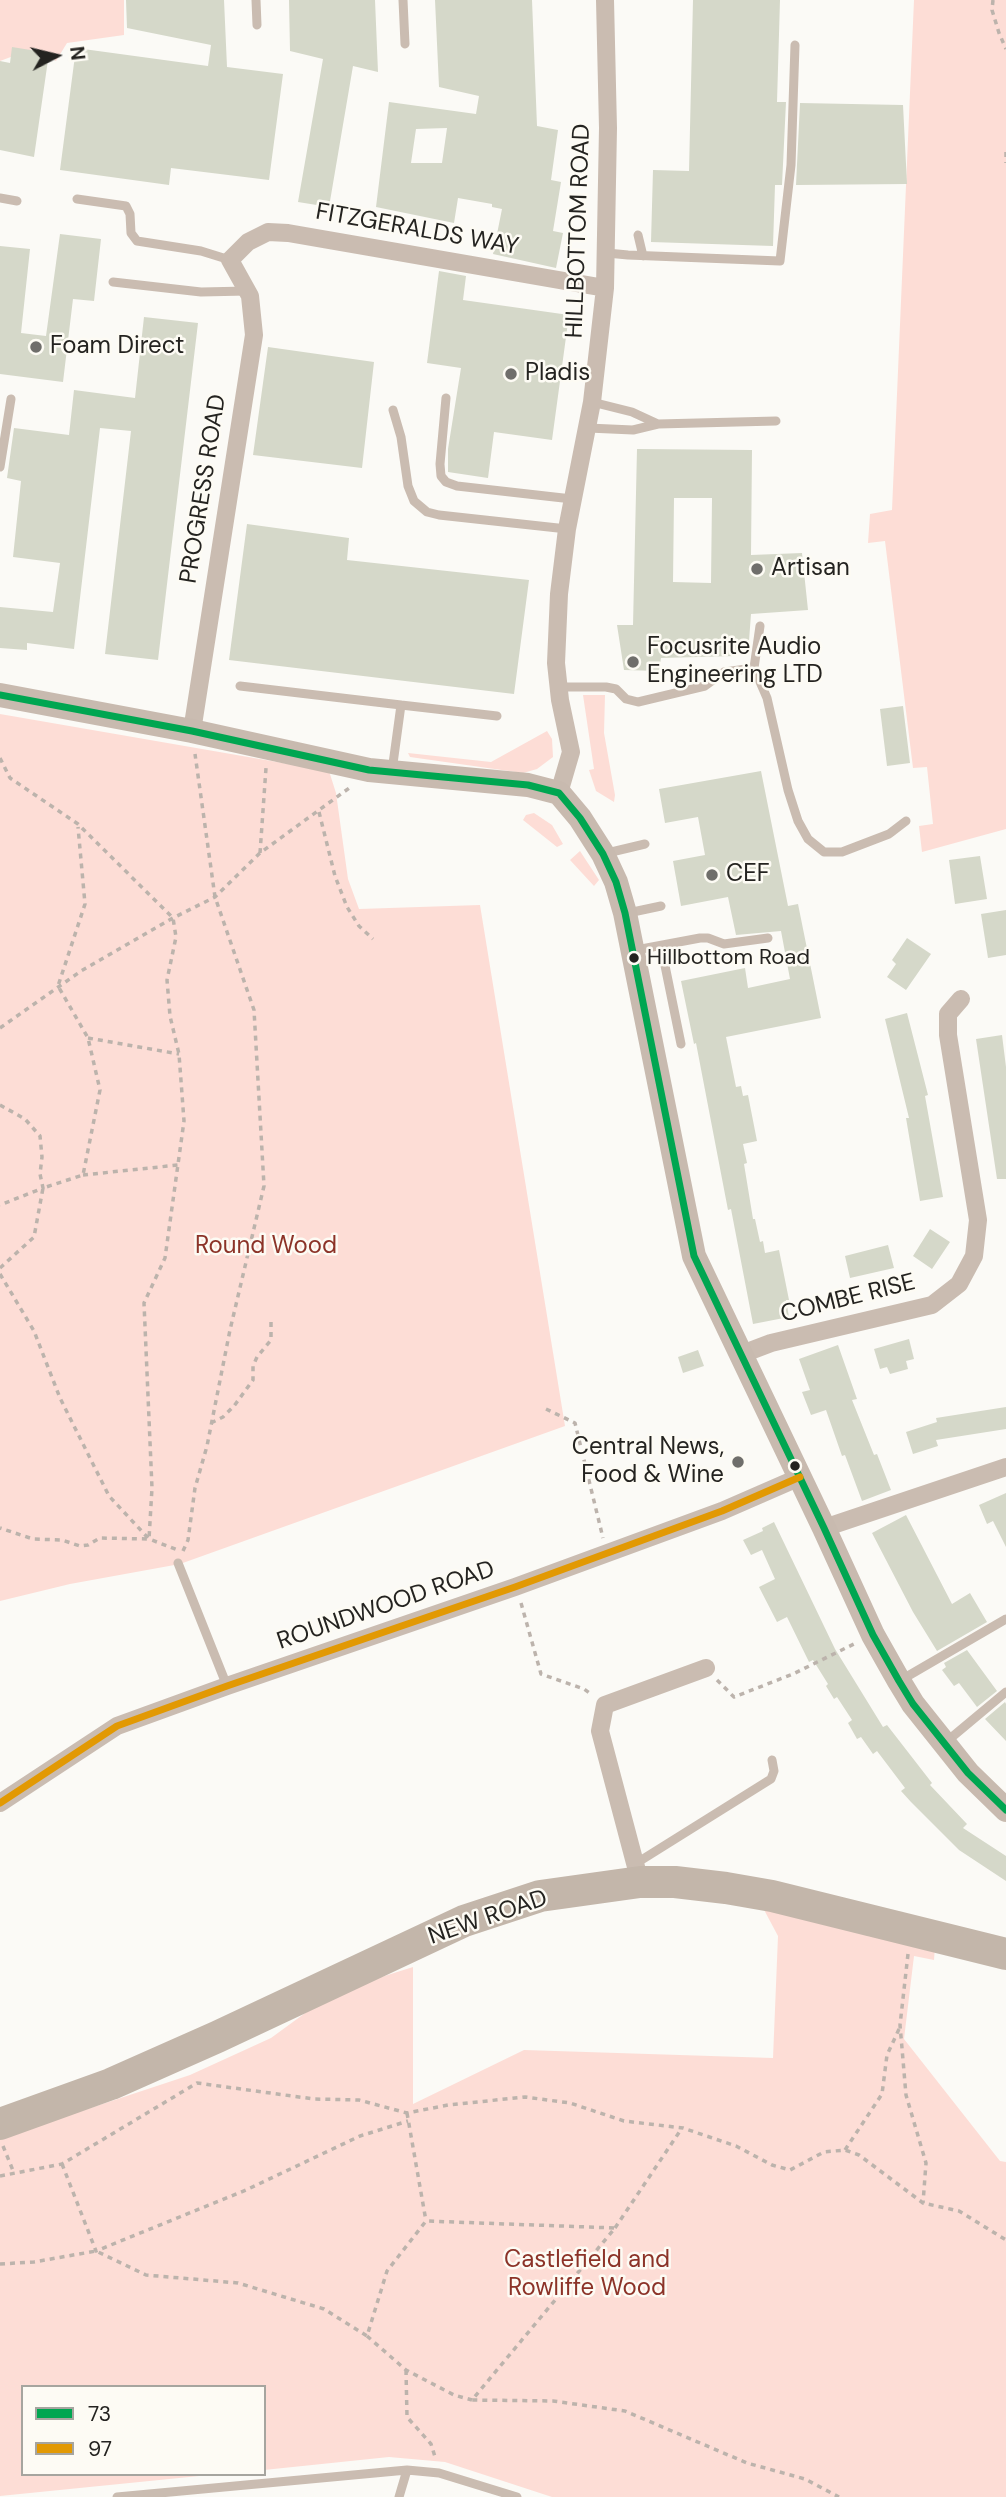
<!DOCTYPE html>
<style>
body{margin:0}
#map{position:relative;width:1006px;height:2497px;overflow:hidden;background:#fbfaf6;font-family:"DM Sans",sans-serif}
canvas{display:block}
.legend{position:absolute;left:21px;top:2385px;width:245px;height:91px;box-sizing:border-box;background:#fdfbf4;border:2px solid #a6a59f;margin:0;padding:9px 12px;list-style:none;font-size:21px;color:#242320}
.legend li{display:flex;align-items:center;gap:14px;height:35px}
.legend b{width:35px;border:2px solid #a6a59f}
.north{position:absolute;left:21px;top:21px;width:70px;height:70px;-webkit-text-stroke:5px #fdfbf4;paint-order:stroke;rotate:83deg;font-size:19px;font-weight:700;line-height:28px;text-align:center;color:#242320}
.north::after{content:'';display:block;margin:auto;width:24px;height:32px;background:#242320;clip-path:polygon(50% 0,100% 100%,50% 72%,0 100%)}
</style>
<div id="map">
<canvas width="1006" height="2497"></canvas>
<ul class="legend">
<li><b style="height:9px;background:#00a651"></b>73</li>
<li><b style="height:9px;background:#e29903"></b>97</li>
</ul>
<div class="north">N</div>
</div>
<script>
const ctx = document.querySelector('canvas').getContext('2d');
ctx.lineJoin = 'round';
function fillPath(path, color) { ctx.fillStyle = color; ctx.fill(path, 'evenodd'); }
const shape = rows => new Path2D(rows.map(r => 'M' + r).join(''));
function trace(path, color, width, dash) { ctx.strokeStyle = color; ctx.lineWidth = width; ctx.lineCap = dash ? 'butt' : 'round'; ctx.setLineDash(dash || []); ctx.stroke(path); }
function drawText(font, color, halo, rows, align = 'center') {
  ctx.font = font + ' "DM Sans",sans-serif'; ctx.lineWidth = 5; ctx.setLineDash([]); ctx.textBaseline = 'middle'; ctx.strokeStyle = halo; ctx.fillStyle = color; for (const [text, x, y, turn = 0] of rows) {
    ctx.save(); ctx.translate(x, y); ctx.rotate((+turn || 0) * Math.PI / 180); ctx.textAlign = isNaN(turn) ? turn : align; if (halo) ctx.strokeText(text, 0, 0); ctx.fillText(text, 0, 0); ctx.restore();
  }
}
const green = shape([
 [0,0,124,0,124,35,67,43,56,61,35,48,0,61],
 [914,0,1006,0,1006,829,922,852,919,826,933,824,927,767,913,768,885,541,868,543,870,514,892,510],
 [583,695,605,695,604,733,615,795,614,802,596,791,589,770,594,769],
 [0,714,329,771,336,793,348,879,359,909,480,905,565,1426,180,1564,70,1584,0,1601],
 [547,731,552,739,553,757,537,769,523,773,410,757,408,753,491,762],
 [534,813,552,825,563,844,557,847,523,820,526,815],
 [580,851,599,880,594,886,570,860],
 [762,1906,935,1947,934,1960,914,1956,904,2039,1000,2161,1006,2162,1006,2497,552,2497,445,2462,389,2457,264,2470,264,2387,23,2387,23,2474,219,2474,0,2496,0,2138,190,2075,271,2038,334,1992,413,1967,413,2104,524,2050,773,2058,778,1936]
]);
const building = shape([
 [126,0,224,0,227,67,283,74,269,180,171,168,169,185,60,170,76,48,208,66,211,45,127,28],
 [289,0,375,0,378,72,353,66,329,207,298,202,323,59,290,51],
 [435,0,532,0,537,126,558,130,551,180,561,182,553,231,563,233,556,268,493,254,502,209,492,207,492,204,458,198,454,223,376,207,389,102,476,114,479,96,439,87],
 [447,128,442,163,411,163,416,129],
 [693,0,780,0,777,102,786,102,782,185,775,185,773,246,651,242,653,170,689,171],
 [12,47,49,53,34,157,0,150,0,61,10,63],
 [800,103,903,105,907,184,796,185],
 [60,234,101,239,94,301,73,299,63,382,0,374,0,246,30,249,21,333,46,336],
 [439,271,466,276,463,300,569,315,552,440,494,432,488,478,448,472,448,449,461,368,427,363],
 [144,317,198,323,158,660,105,654,131,431,100,428,74,649,27,643,27,650,0,648,0,607,53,612,60,563,13,557,21,481,7,478,14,428,69,435,74,390,135,398],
 [268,347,374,362,362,468,253,455],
 [637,449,752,450,751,555,802,553,808,610,751,614,749,641,736,656,661,658,659,671,624,670,617,625,633,625],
 [674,498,712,498,711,583,673,582],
 [247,524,349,538,347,560,529,580,514,694,229,660],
 [903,706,910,763,887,766,880,709],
 [761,771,788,906,798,904,821,1018,726,1037,736,1087,741,1086,743,1096,748,1095,757,1141,743,1144,747,1163,744,1164,753,1219,755,1219,760,1242,763,1241,765,1253,779,1250,789,1300,786,1300,789,1317,753,1324,731,1209,728,1210,696,1043,694,1044,681,981,745,968,748,988,790,979,781,931,736,935,728,897,681,906,673,861,705,855,698,817,665,823,659,789],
 [980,856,987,899,955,904,949,860],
 [1006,910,1006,955,988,958,981,914],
 [907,938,931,954,906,990,887,977,896,964,892,960],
 [907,1013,928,1095,925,1096,943,1197,920,1201,906,1118,909,1118,885,1019],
 [1002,1035,1006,1067,1006,1179,997,1179,976,1039],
 [930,1229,950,1242,932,1269,913,1256],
 [888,1245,894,1268,850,1278,845,1256],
 [909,1339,914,1359,906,1361,908,1369,890,1374,887,1367,880,1369,874,1349],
 [838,1345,857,1399,852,1400,874,1455,877,1454,891,1490,862,1501,845,1455,842,1456,826,1410,811,1415,802,1392,810,1390,799,1359],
 [698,1350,704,1366,683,1373,678,1357],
 [1006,1407,1006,1429,936,1440,938,1446,913,1454,906,1432,937,1422,936,1418],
 [1006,1493,1006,1547,993,1521,987,1524,979,1505],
 [906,1515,952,1604,970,1593,987,1622,937,1651,913,1612,872,1533],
 [774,1522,835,1649,883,1727,887,1725,932,1783,930,1785,967,1824,963,1828,1006,1856,1006,1881,959,1850,911,1802,901,1791,905,1788,877,1751,873,1754,861,1737,857,1739,848,1723,852,1720,837,1697,834,1699,826,1686,828,1684,813,1660,809,1662,787,1617,777,1622,759,1587,775,1579,762,1550,751,1555,743,1540,763,1531,762,1528],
 [967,1650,997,1691,977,1707,959,1683,954,1686,942,1670,946,1667,944,1663],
 [1005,1702,1006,1704,1006,1741,985,1719]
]);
const path = shape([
 [993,0,992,10,999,33,1006,49],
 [1006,152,1006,163],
 [0,758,10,778,78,824,173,918,176,937,167,980,170,1016,179,1054,184,1121,165,1258,144,1303,152,1488,149,1539,100,1538,88,1545,80,1546,62,1540,33,1539,0,1528],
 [319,812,335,876,347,907,359,926,373,939],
 [260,853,266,768],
 [0,1028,81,971,173,918,215,897,260,853,352,786],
 [88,1038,179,1054],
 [0,1105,25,1119,40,1136,42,1157,40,1174,43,1188,0,1205],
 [83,1175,178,1165],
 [0,1268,34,1237,43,1188,83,1175,100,1090,88,1038,58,986,85,904,78,827],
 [0,1274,34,1331,60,1398,109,1496,149,1539,178,1550],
 [546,1409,575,1423,603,1538],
 [211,1423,223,1417,234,1406,253,1380,253,1366,257,1357,271,1340,271,1321],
 [183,1551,188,1540,195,1488,207,1446,230,1330,264,1186,254,1010,215,897,195,754],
 [521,1603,541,1674,584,1689,591,1694],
 [717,1680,734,1697,793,1674,856,1643],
 [908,1954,900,2025,906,2095,926,2163,923,2203],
 [407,2113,426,2221],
 [3,2146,14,2173],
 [845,2150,882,2094,887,2055,900,2027],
 [62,2164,96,2251,246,2190,360,2136,408,2121],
 [0,2176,62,2164,197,2083,314,2099,359,2100,407,2113,448,2105,525,2097,570,2103,624,2121,683,2128,736,2146,772,2165,790,2170,824,2152,845,2150,859,2155,923,2203,959,2211,1006,2240],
 [615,2228,682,2128],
 [0,2264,34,2262,96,2251,146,2275,238,2283,324,2309,367,2336,387,2271,426,2221,615,2228,472,2400,553,2401,625,2411,747,2463,805,2479,839,2497],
 [367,2336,406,2370,454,2395,472,2400],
 [406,2370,407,2417,431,2444,436,2460]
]);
const lane = shape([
 [256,0,257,25],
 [403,0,405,44],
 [0,198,17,201],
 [77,199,126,206,130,214,131,233,137,241,201,251,230,260],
 [638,235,643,256],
 [607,253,628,255,780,261,791,165,795,45],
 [113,282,201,292,247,291],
 [446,398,440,464,441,476,446,482,457,486,572,499],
 [592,402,632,412,658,424],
 [393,410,401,437,408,486,414,501,427,512,439,515,567,529],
 [588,428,633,430,658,424,776,421],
 [0,467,11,399],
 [754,668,767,698,788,790,798,821,808,839,824,852,842,852,889,834,906,821],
 [240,686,401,705,392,771],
 [559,687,606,687,616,689,626,699,638,702,705,686,724,672,754,668,760,626],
 [401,705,497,716],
 [603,854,645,844],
 [628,913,661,906],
 [661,946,681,1044],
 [636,950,700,938,708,938,724,944,768,938],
 [178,1563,227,1686],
 [901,1680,1006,1619],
 [946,1742,1006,1692],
 [635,1864,771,1779,774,1771,772,1760],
 [117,2497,407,2470,439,2473,517,2497],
 [399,2497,407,2470]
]);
const street = shape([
 [192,731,254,335,250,296,230,260,248,242,268,232,288,233,605,288],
 [559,793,571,752,560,700,556,663,559,594,567,529,592,402,605,288,608,128,605,0],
 [742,1354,771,1343,932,1305,959,1284,974,1256,978,1220,948,1035,948,1014,961,999],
 [824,1528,1006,1467],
 [0,1803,117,1726,227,1686,515,1587,722,1511,800,1477],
 [640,1882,600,1731,605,1705,706,1668]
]);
const secondary = shape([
 [0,695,192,731,369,770,528,785,559,793,580,818,603,854,616,882,625,913,694,1256,824,1528,873,1635,899,1681,913,1704,968,1773,1006,1810]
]);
const highway = shape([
 [0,2124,111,2084,217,2037,464,1921,540,1896,640,1882,675,1882,726,1888,772,1896,1006,1954]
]);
const bus1 = shape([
 [0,695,192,731,369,770,528,785,559,793,580,818,603,854,616,882,625,913,694,1256,824,1528,873,1635,899,1681,913,1704,968,1773,1006,1810]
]);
const bus2 = shape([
 [0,1803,117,1726,227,1686,515,1587,722,1511,800,1477]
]);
const markers = [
 [36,347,7,"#6f6e6b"],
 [511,374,7,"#6f6e6b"],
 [757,569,7,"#6f6e6b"],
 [633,662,7,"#6f6e6b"],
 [712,875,7,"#6f6e6b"],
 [634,958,6,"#242320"],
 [738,1462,7,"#6f6e6b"],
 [795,1466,6,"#242320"]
];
const busNames = [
 ["Hillbottom Road",647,958]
];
const streetNames = [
 ["FITZGERALDS WAY",417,230,10],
 ["HILLBOTTOM ROAD",579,231,-88],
 ["PROGRESS ROAD",204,489,-81],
 ["COMBE RISE",848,1299,-14],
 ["ROUNDWOOD ROAD",386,1606,-19],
 ["NEW ROAD",488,1918,-19]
];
const poiNames = [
 ["Foam Direct",50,347],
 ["Pladis",525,374],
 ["Artisan",771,569],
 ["Focusrite Audio",647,648],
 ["Engineering LTD",647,676],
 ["CEF",726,875],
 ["Central News,",724,1448,"right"],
 ["Food & Wine",724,1476,"right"]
];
const parkNames = [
 ["Round Wood",266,1247],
 ["Castlefield and",587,2261],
 ["Rowliffe Wood",587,2289]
];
fillPath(green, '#fdddd6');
fillPath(building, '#d5d8c9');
trace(path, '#bcb3ac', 3.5, [5, 5]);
trace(lane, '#cabcb1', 9);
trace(street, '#cabcb1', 18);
trace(secondary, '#c8baaf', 24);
trace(highway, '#c3b6aa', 32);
trace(bus1, '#00a651', 7);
trace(bus2, '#e29903', 7);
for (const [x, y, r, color] of markers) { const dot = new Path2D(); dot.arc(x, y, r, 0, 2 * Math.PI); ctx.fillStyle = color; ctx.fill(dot); trace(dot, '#fdfbf4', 2.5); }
drawText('22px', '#242320', '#fdfbf4', busNames, 'left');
drawText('24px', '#242320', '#fdfbf4', streetNames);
drawText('24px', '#242320', '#fdfbf4', poiNames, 'left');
drawText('24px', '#8c3328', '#fdfbf4', parkNames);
</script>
